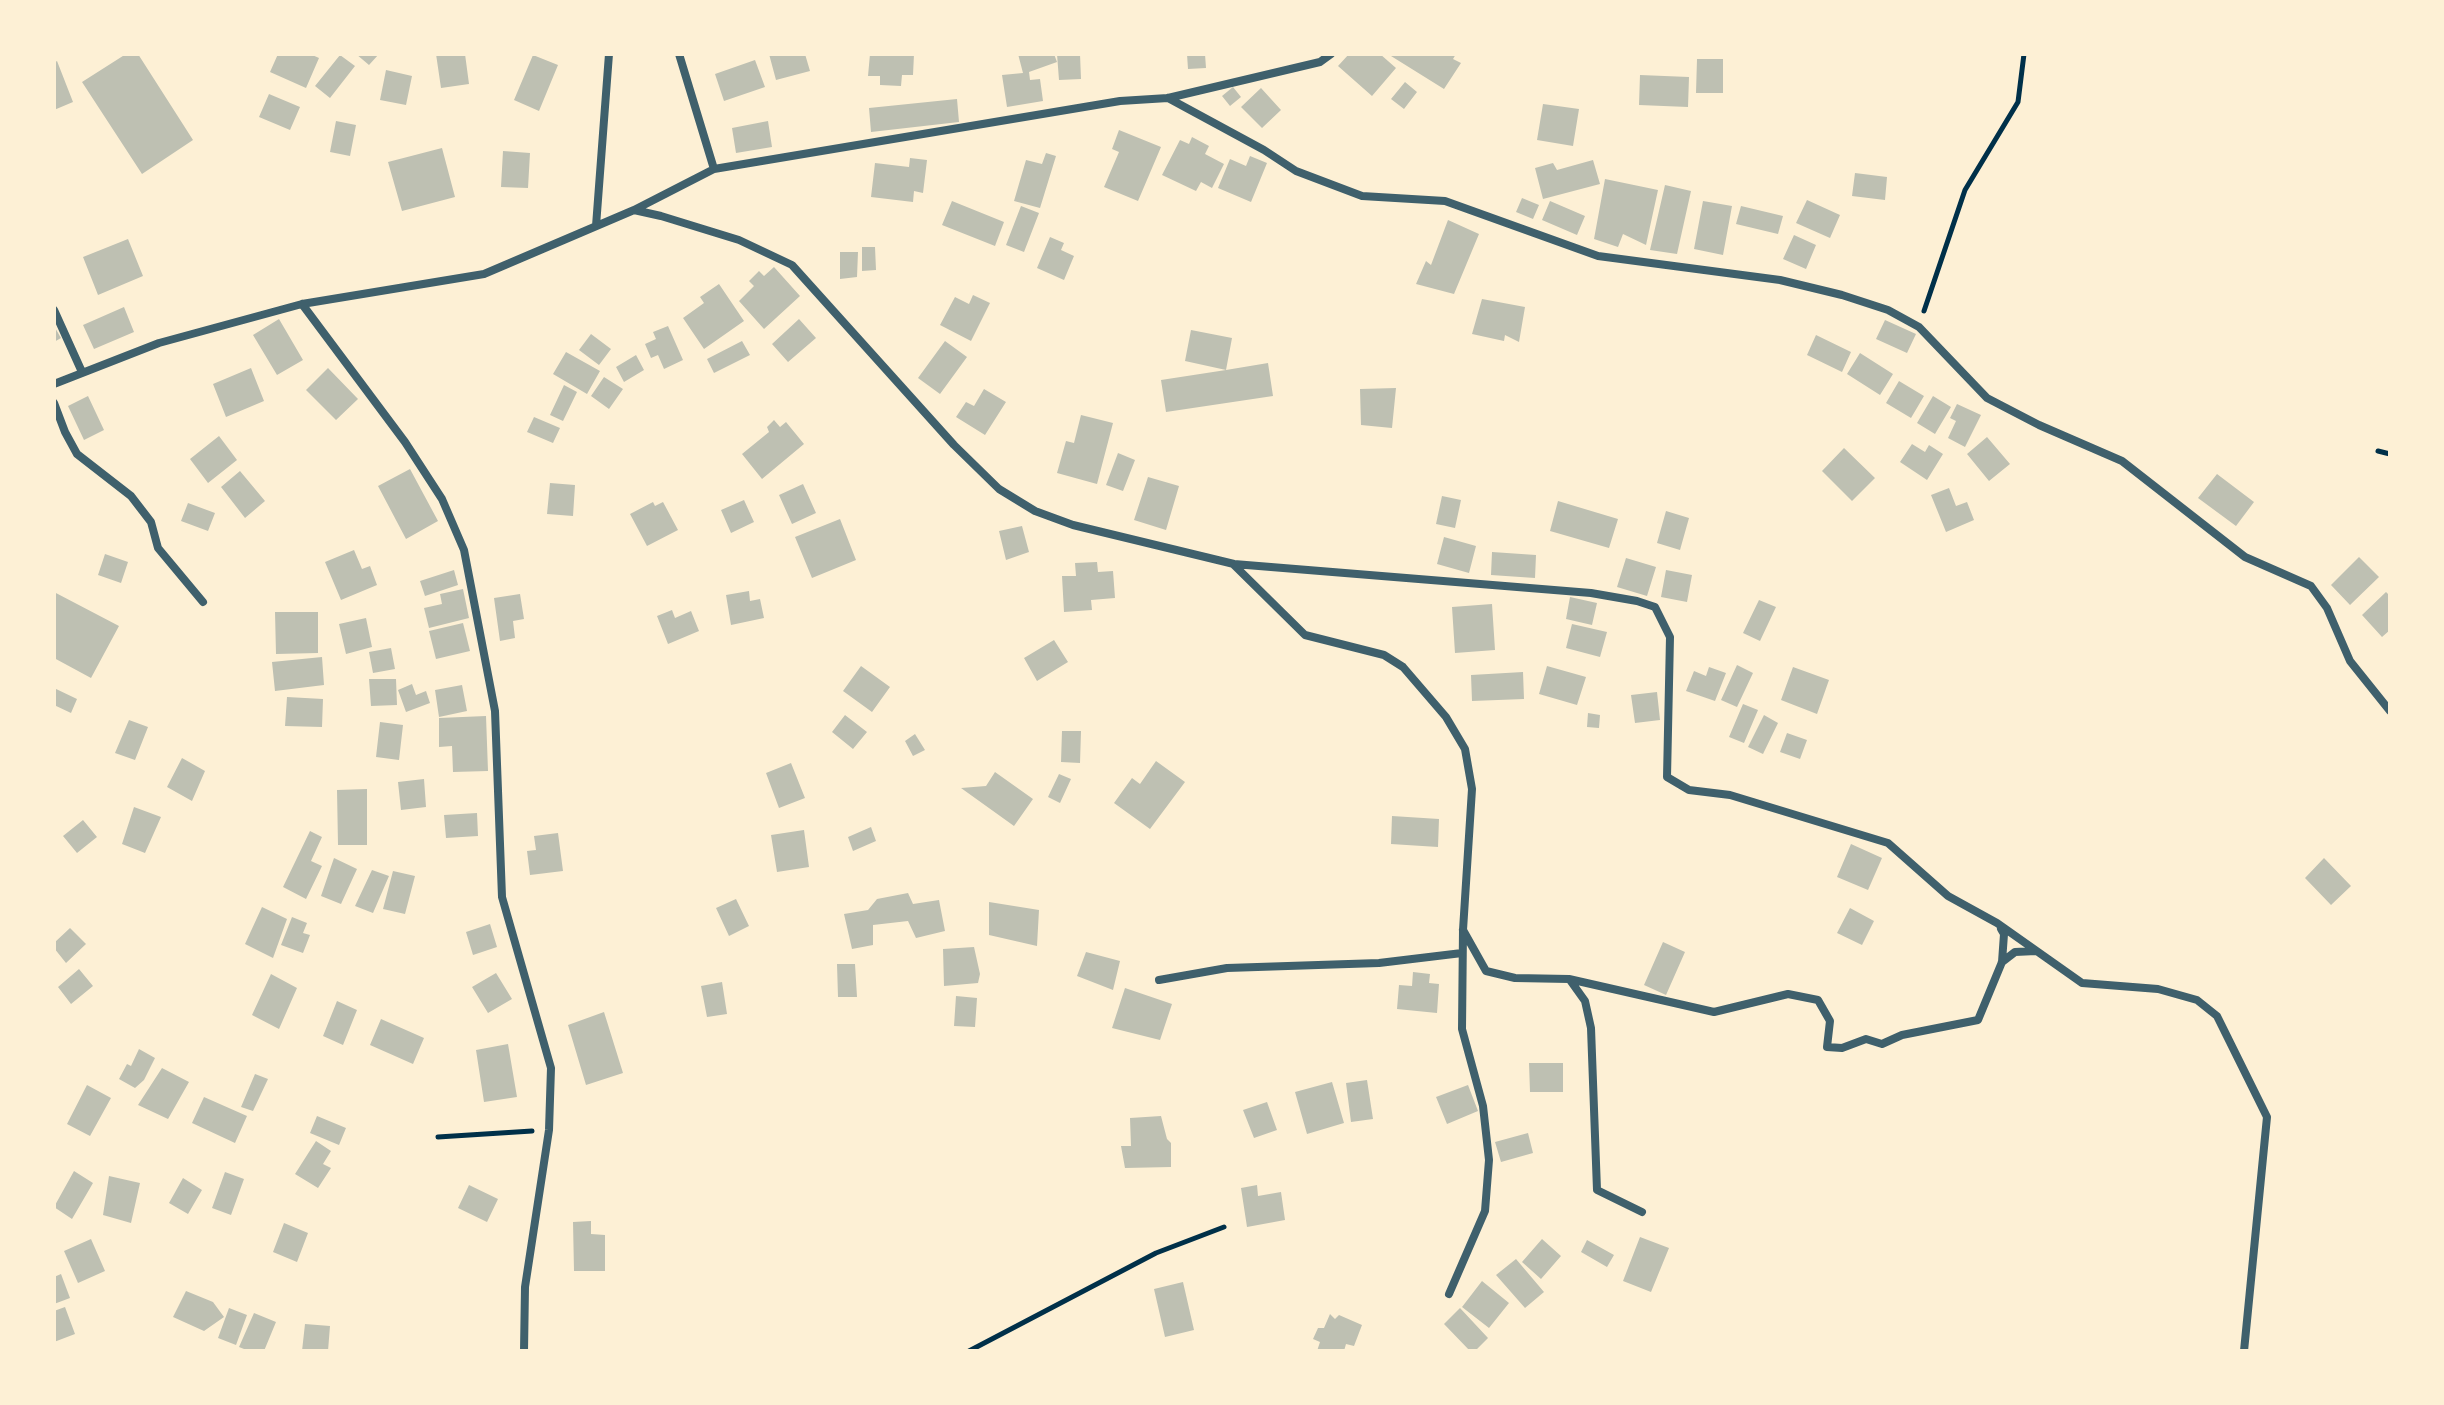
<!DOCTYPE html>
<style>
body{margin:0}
#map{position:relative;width:2444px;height:1405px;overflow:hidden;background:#fdf0d5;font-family:Signika,sans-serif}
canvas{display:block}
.frame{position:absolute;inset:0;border:56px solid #fdf0d5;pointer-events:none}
</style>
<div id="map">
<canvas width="2444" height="1405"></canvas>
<div class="frame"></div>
</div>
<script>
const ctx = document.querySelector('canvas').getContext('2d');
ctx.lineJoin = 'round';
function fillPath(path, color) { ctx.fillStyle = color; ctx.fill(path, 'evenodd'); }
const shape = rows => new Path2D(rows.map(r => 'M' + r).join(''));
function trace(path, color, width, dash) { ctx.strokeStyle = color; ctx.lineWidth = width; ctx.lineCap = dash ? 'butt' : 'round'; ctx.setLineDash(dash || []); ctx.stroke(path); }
const building = shape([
 [126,54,138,54,193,140,142,174,82,82],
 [278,54,310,54,319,58,306,88,270,72],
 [356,54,379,54,369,65],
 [436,54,465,54,469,84,441,88],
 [769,54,805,54,810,71,776,80],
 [870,54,914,54,913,75,902,75,901,86,880,85,880,76,868,76],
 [1018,54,1054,54,1057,62,1029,72,1030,80,1040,79,1043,101,1007,107,1002,75,1023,73],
 [1057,54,1080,54,1081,79,1059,80],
 [1187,54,1205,54,1206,68,1188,69],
 [1349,54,1380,54,1396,68,1372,96,1338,66],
 [1393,54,1456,54,1453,59,1461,63,1444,89,1391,56],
 [340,55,355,66,330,98,315,86],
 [533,55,558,65,539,111,514,100],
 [1697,59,1723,59,1723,93,1696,93],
 [755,60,765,87,724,101,715,74],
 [57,61,73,102,54,110,54,63],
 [386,70,412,76,406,105,380,100],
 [1640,75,1689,77,1688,107,1639,105],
 [1405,82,1417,92,1404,109,1391,99],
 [1233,87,1241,97,1230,106,1222,96],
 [1261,88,1281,110,1262,128,1241,107],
 [269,94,300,107,290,130,259,117],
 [957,99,959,122,871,132,869,108],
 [1543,104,1579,109,1573,146,1537,140],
 [336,121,356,125,350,156,330,152],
 [768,121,772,147,736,153,732,128],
 [1119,130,1161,147,1138,201,1104,187,1119,152,1112,149],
 [1192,137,1209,146,1205,154,1224,164,1212,188,1201,182,1196,191,1162,175,1180,140,1189,144],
 [442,148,455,197,402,211,388,162],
 [503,151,530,153,528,188,501,187],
 [1046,153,1056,156,1040,208,1014,201,1026,160,1042,164],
 [1250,156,1267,163,1251,202,1218,188,1230,159,1246,166],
 [910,158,927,160,923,193,914,191,913,202,871,197,875,163,909,167],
 [1593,160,1600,184,1543,199,1535,168,1553,163,1557,170],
 [1855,173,1887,177,1885,200,1852,196],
 [1605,179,1658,190,1646,245,1623,234,1618,247,1594,239],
 [1665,185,1691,191,1677,254,1650,250],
 [1522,198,1539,205,1533,219,1516,212],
 [1807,200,1840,215,1830,238,1796,223],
 [952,201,1004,222,995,246,942,225],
 [1550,201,1585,216,1577,235,1542,220],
 [1703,201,1732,206,1723,255,1694,249],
 [1021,206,1039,213,1024,252,1006,245],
 [1741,206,1783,216,1778,234,1736,224],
 [1448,220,1479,234,1454,294,1416,284,1426,261,1431,265],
 [1794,235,1816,245,1806,269,1783,259],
 [1050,237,1064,243,1061,250,1074,256,1064,280,1037,268],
 [128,239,143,276,98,295,83,257],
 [862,247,875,247,876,270,862,271],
 [840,252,858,252,857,277,840,279],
 [774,267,800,296,764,329,739,301,754,286,749,281,759,271,764,276],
 [719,284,744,321,704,349,683,318,704,303,700,297],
 [973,295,990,303,971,341,940,325,955,297,969,304],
 [1482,299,1525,307,1519,342,1505,335,1504,341,1472,334],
 [124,307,134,332,94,349,83,325],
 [279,319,303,360,277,375,253,335],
 [799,319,816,338,788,362,772,344],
 [1885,320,1916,334,1907,353,1876,339],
 [54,326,61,338,54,342],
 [668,326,683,360,664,369,658,355,651,358,645,344,656,339,653,332],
 [1191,330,1232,338,1226,370,1268,363,1273,396,1166,412,1161,380,1226,370,1185,361],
 [591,334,611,349,599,365,579,350],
 [1816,335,1851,352,1842,372,1807,355],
 [742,341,750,355,714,373,707,359],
 [945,341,967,357,940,394,918,378],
 [566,352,600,371,587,394,553,374],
 [1860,353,1893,374,1880,395,1847,374],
 [636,355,644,370,624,382,616,367],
 [251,368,264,401,226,417,213,384],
 [328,368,358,399,336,420,306,390],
 [604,377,623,389,609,409,591,396],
 [1899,381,1924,396,1911,418,1886,403],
 [564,385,577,392,563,421,550,415],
 [1396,388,1392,428,1361,425,1360,389],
 [984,389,1006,402,985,435,956,417,966,402,974,406],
 [88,396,104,430,84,440,68,406],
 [1933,396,1951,407,1935,434,1917,423],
 [1957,404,1981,415,1965,447,1948,438,1956,421,1950,418],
 [1081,415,1113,423,1097,484,1057,473,1066,441,1074,443],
 [534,417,560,428,553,443,527,432],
 [774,420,780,427,786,422,804,444,762,479,742,454,769,432,767,427],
 [219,436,237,460,208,483,190,459],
 [1987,437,2010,464,1989,481,1967,454],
 [1912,444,1925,452,1929,445,1943,454,1927,480,1900,462],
 [1844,448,1875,478,1852,501,1822,471],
 [1118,453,1135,460,1123,491,1106,485],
 [410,469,438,521,406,539,378,486],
 [240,471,265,501,245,518,221,487],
 [2217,474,2254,502,2236,526,2198,498],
 [1148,477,1179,486,1166,530,1134,520],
 [550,483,575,485,573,516,547,514],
 [803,484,816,513,792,524,779,495],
 [1949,488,1956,506,1967,502,1974,520,1946,532,1931,495],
 [1442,496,1461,500,1455,528,1436,524],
 [744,500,754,522,731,533,721,510],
 [1558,501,1618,519,1609,548,1550,531],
 [653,502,655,506,663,502,678,530,647,546,630,514],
 [188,503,215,513,208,531,181,521],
 [1666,511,1689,518,1680,550,1657,543],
 [840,519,856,560,812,578,795,537],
 [1022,526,1029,552,1006,560,999,531],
 [1444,537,1476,546,1469,573,1437,564],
 [354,550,362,569,370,566,377,585,341,600,325,562],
 [1492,552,1536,555,1535,578,1491,575],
 [105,554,128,562,121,583,98,575],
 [2359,557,2379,577,2350,605,2331,585],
 [1626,558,1656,567,1647,596,1617,587],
 [1097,562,1098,572,1113,571,1115,598,1091,600,1092,610,1064,612,1062,576,1076,576,1075,563],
 [454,570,458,585,425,596,420,581],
 [1666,570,1692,575,1687,602,1661,597],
 [463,589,469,618,429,628,424,608,442,604,440,594],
 [749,591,750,601,760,599,764,618,731,625,726,595],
 [54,592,119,626,91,678,54,658],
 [2386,592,2390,596,2390,630,2382,637,2362,615],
 [520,594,524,619,513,621,515,638,500,641,494,598],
 [1570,597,1597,603,1592,625,1566,619],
 [1759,600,1776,607,1760,641,1743,633],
 [1492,604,1495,650,1455,653,1452,607],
 [672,610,675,618,691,611,699,631,668,644,657,616],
 [275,612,318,612,318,653,276,654],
 [366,618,372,647,346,654,339,624],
 [463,623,470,651,436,659,429,631],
 [1572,624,1607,632,1600,657,1566,648],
 [1054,640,1068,662,1037,681,1024,658],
 [391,648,395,669,373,673,369,652],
 [322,657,324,685,275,691,272,662],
 [1737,665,1753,673,1737,707,1721,700],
 [861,666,890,687,872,712,843,691],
 [1547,666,1586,677,1577,705,1539,694],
 [1709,667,1726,673,1715,701,1686,691,1694,671,1706,676],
 [1793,667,1829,680,1817,714,1781,700],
 [1523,672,1524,699,1472,701,1471,675],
 [369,679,396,679,397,705,371,706],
 [412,684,416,695,426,691,430,703,406,712,398,690],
 [462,685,467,711,439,717,435,690],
 [54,688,77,699,71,713,54,705],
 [1657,692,1660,720,1635,723,1631,695],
 [287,697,323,699,322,727,285,726],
 [1743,704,1758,710,1744,743,1729,737],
 [1588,713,1600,715,1599,728,1587,727],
 [845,715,867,732,853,749,832,732],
 [1764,715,1778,723,1763,754,1748,747],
 [486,716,488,771,453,772,452,746,439,747,439,718],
 [129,720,148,727,135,760,115,753],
 [380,722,403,725,399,760,376,757],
 [1062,731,1081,731,1080,763,1061,762],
 [1787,733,1807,740,1800,759,1780,752],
 [915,734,925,750,913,756,905,741],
 [182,758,205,771,192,801,167,787],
 [1156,761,1185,782,1150,829,1114,803,1132,778,1140,784],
 [791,763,805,798,779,808,766,773],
 [995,772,1033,799,1014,826,961,788,986,786],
 [1059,774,1071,779,1060,803,1048,797],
 [424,779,426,807,401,810,398,782],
 [367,789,367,845,338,845,337,790],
 [134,807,161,817,145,853,122,844],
 [477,813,478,836,446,838,444,815],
 [1392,816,1439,819,1438,847,1391,844],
 [83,820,97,837,77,853,63,836],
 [871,827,876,841,853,851,848,837],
 [804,830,809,867,777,872,771,835],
 [310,831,322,837,311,861,322,866,306,899,283,887],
 [558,833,563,871,530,875,527,851,536,850,534,836],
 [1851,844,1882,858,1868,890,1837,877],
 [334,858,357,869,341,904,321,896],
 [2324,858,2351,886,2331,905,2305,878],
 [372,870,389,876,373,913,355,906],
 [393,871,415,876,405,914,383,909],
 [908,893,913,904,939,900,945,931,916,938,908,921,873,925,873,945,852,949,844,914,868,910,877,899],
 [736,899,749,926,729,936,716,908],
 [989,902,1039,910,1037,946,989,935],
 [262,907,287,919,273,958,245,944],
 [1850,908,1874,921,1862,945,1837,933],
 [292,917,307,923,303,933,310,935,303,953,281,945],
 [490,924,497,947,473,955,466,932],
 [70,928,86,944,66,963,54,948,54,943],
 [1663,942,1685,952,1666,995,1644,985],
 [974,947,980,974,978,983,944,986,943,949],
 [1086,952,1120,961,1113,990,1077,976],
 [837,964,855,964,857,997,838,997],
 [79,969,93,986,71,1004,58,987],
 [1413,972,1430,974,1429,983,1439,984,1437,1013,1397,1009,1399,985,1412,986],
 [496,973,512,999,488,1013,472,987],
 [271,974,297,988,279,1029,252,1015],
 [722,982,727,1014,707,1017,701,986],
 [1125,988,1172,1004,1160,1040,1112,1028],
 [956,996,977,998,975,1027,954,1026],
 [337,1001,357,1010,343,1045,323,1036],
 [604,1012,623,1073,586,1085,568,1025],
 [381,1019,424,1038,413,1064,370,1045],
 [508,1044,517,1097,484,1102,476,1050],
 [139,1049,155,1058,144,1080,135,1088,119,1079,127,1064,131,1066],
 [1529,1063,1563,1063,1563,1092,1530,1092],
 [162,1068,189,1082,168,1119,138,1105],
 [255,1074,268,1079,253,1111,241,1107],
 [1367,1080,1373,1119,1351,1122,1346,1083],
 [1332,1082,1344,1123,1307,1134,1295,1092],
 [87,1085,111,1098,90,1136,67,1124],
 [1468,1085,1478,1111,1447,1124,1436,1097],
 [204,1097,247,1116,235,1143,192,1123],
 [1267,1102,1277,1130,1254,1138,1243,1110],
 [317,1116,346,1128,339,1145,310,1133],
 [1161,1116,1167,1139,1171,1143,1171,1167,1125,1168,1121,1146,1131,1146,1130,1118],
 [1528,1133,1533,1153,1501,1162,1495,1142],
 [316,1141,331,1151,323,1164,331,1168,318,1188,295,1174],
 [74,1171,93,1183,72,1219,54,1207],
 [225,1172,244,1179,231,1215,212,1208],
 [109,1176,140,1183,131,1223,103,1215],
 [183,1178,202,1190,188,1214,169,1203],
 [469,1185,498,1199,487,1222,458,1208],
 [1257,1185,1258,1196,1281,1192,1285,1220,1247,1227,1241,1188],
 [591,1221,591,1234,605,1235,605,1271,574,1271,573,1222],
 [284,1223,308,1233,297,1262,273,1252],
 [1640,1237,1669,1248,1651,1292,1623,1281],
 [91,1239,105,1271,78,1283,64,1251],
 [1542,1239,1561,1256,1541,1279,1522,1262],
 [1587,1240,1614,1255,1607,1267,1581,1252],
 [1516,1259,1544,1292,1525,1308,1496,1275],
 [61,1274,70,1298,54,1304,54,1277],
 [1482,1281,1509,1303,1489,1328,1462,1307],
 [1183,1282,1194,1330,1165,1337,1154,1289],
 [186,1291,213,1302,224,1317,204,1331,173,1317],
 [65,1307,75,1334,54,1342,54,1311],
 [229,1308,247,1315,236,1345,218,1338],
 [1460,1308,1488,1338,1475,1351,1470,1351,1444,1324],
 [254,1313,276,1322,264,1351,249,1351,239,1347],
 [1330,1314,1335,1319,1339,1315,1362,1325,1354,1346,1346,1344,1344,1351,1317,1351,1320,1342,1313,1339,1318,1328,1324,1328],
 [305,1324,330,1326,328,1351,302,1351]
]);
const path = shape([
 [1924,311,1965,190,2018,102,2024,54],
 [2378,451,2390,454],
 [438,1137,532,1131],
 [969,1351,1156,1253,1224,1227]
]);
const minor = shape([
 [679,54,714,169],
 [1168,98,1264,150,1296,171,1362,196,1445,201,1598,256,1780,280,1842,295,1888,310,1919,327,1987,398,2039,425,2122,461,2245,557,2311,586,2327,608,2350,661,2390,711],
 [634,210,661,216,739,240,792,265,954,445,999,489,1035,511,1073,525,1234,564,1591,593,1637,601,1655,607,1670,637,1667,777,1689,790,1730,795,1888,843,1948,896,1997,923,2082,983,2158,989,2197,1000,2217,1016,2267,1117,2244,1351],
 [596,226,609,54],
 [302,304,405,442,442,499,464,550,495,711,502,897,551,1068,549,1130,525,1287,524,1351],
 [54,310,82,372],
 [54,384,159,343,302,304,484,274,634,210,714,169,1120,101,1168,98,1320,62,1331,54],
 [54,403,65,432,77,454,131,496,151,522,158,548,203,602],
 [1234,565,1305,635,1384,655,1403,667,1446,717,1465,749,1472,789,1463,930,1462,1029,1483,1106,1489,1160,1485,1211,1449,1294],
 [1463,930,1486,971,1515,978,1569,979,1714,1012,1788,994,1818,1000,1830,1021,1827,1047,1842,1048,1866,1039,1882,1044,1902,1035,1978,1020,2002,962,2004,934,2001,929],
 [2002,962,2015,952,2036,951],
 [1159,980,1227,968,1379,963,1462,953],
 [1570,980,1585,1001,1591,1028,1597,1190,1642,1212]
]);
fillPath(building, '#bec0b2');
trace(path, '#003049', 5);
trace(minor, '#3f606c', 8);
</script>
